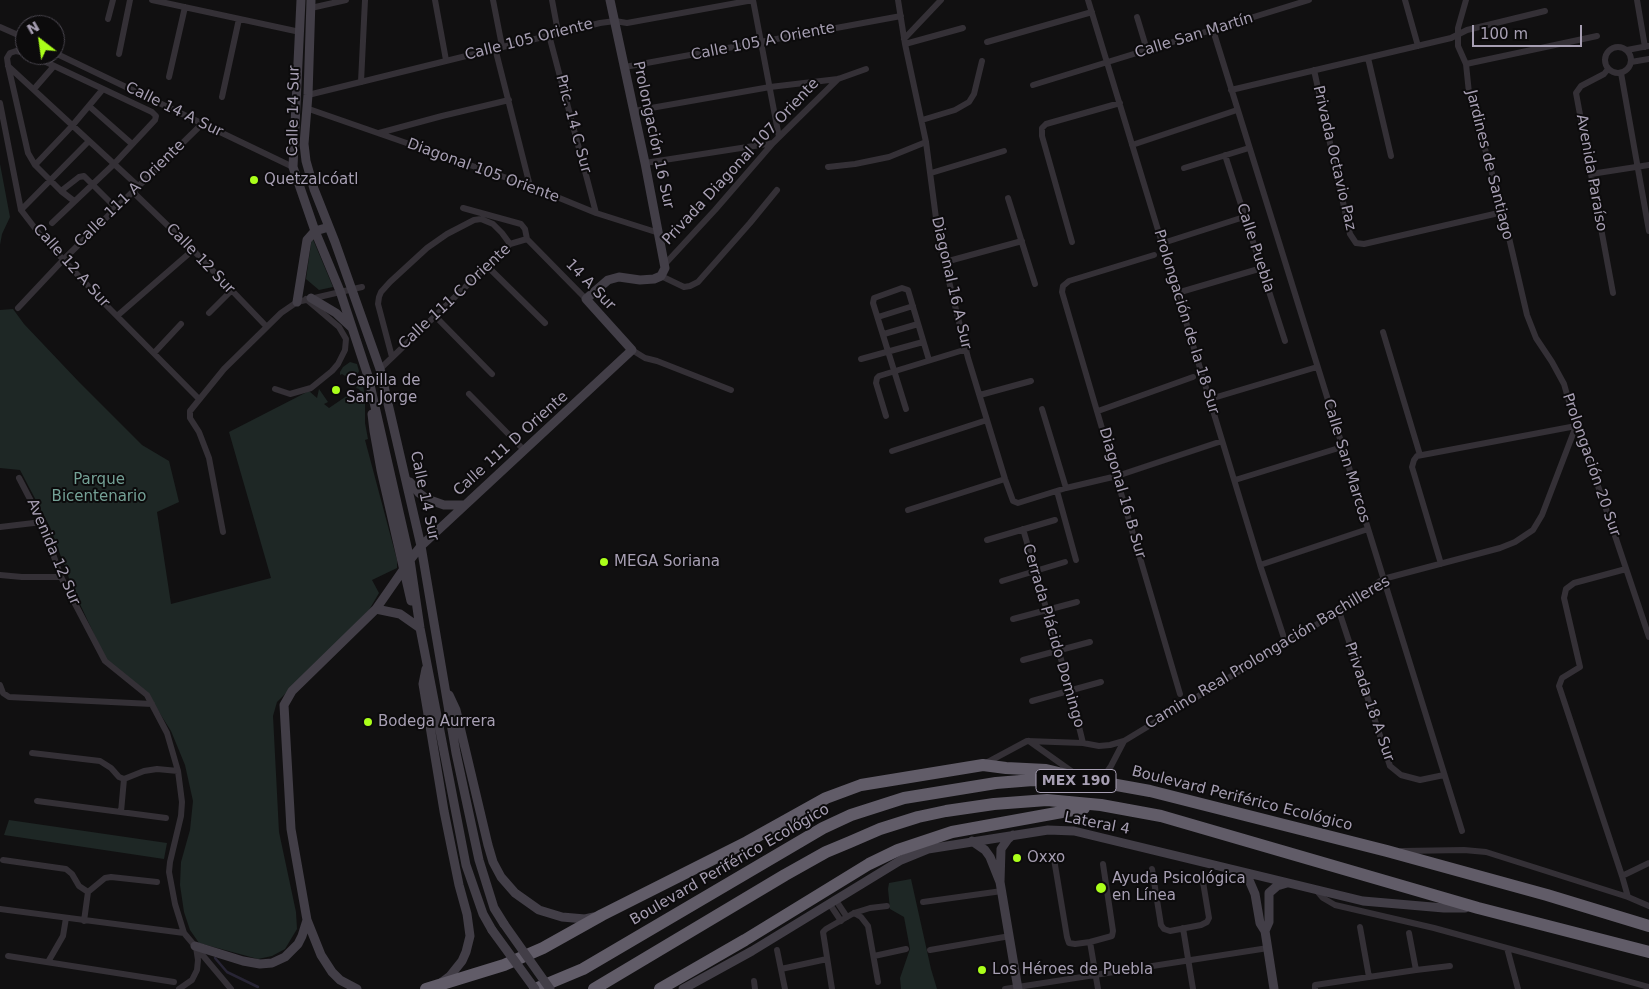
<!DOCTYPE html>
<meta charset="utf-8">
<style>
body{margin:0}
#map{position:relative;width:1649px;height:989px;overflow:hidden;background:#111011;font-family:"DejaVu Sans",sans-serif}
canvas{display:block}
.north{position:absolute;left:15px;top:15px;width:50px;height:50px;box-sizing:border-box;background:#0c0b0c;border:1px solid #4a464f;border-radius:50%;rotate:330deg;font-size:14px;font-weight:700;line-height:20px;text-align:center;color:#a79fb3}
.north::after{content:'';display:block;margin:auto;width:18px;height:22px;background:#abff1a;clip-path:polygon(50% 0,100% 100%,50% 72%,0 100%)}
.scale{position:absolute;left:1472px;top:25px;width:110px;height:22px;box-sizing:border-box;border:2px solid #a79fb3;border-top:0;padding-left:6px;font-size:15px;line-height:18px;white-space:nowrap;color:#a79fb3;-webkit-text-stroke:4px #0c0b0c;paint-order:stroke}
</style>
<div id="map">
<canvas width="1649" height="989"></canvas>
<div class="north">N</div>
<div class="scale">100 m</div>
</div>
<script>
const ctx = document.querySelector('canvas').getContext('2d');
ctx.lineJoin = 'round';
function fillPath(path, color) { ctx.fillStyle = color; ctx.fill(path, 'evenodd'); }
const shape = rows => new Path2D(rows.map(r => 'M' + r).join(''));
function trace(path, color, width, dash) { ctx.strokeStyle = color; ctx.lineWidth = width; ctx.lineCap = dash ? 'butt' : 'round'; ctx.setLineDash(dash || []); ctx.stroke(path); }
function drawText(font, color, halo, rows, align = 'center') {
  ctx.font = font + ' "DejaVu Sans",sans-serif'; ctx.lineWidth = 4; ctx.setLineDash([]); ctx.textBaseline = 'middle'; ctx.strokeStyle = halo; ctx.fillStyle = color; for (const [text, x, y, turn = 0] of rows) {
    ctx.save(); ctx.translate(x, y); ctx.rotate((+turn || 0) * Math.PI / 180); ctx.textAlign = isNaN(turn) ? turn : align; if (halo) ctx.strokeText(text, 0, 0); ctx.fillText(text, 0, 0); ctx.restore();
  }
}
const green = shape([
 [0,164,10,217,2,234,0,245],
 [312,237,333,287,319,290,306,279],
 [13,309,24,324,79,382,142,445,169,461,179,502,157,512,171,604,271,578,229,432,309,391,317,398,319,389,328,402,324,404,329,408,354,391,358,395,362,393,359,389,356,388,358,384,358,377,361,375,365,396,365,423,368,439,365,440,397,560,397,568,372,580,379,593,369,610,277,702,273,716,279,832,296,912,297,929,285,949,272,956,258,959,199,943,190,930,184,912,180,885,181,862,190,830,193,801,185,765,171,731,147,693,107,662,73,589,50,527,20,470,0,468,0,310],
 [350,362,357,364,359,371,357,375,352,374,347,377,342,374,340,375,340,372,343,367],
 [9,820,167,843,164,859,4,835],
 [911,879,931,969,937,989,901,989,900,978,910,949,904,917,890,909,888,889,889,883]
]);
const stream = shape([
 [215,958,227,972,258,987]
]);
const street = shape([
 [152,0,300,32],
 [435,0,446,60],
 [493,0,502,46],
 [552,0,558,32],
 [753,0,779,137],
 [898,0,905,44,926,142,939,241,968,358,1005,479,1013,501,1018,503,1066,488,1117,476,1222,441],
 [1088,0,1260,565,1286,644],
 [1405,0,1418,46],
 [1466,0,1458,28,1458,46,1466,64,1469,93,1503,212,1527,315,1536,338,1552,362,1564,384,1576,426,1602,497,1649,637],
 [1637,0,1645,47],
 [311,8,346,0],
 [1137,17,1147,50],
 [108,19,113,0],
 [0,27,25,38],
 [1213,30,1462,831],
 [549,35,596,213],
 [904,39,941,0],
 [987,42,1092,12],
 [905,44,963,28],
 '1605 60a13 13 0 1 1 26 0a13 13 0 1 1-26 0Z',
 [495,48,530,186],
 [1627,50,1648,46],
 [25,53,16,51,10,53,7,58,8,65,28,153,35,165,61,191,74,201],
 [55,53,293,167],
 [119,54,130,0],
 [31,55,152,112,156,116,155,120,114,164,52,223],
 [1368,58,1391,156],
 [1631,62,1649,59],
 [1466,64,1597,36],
 [8,66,138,186],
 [625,67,901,16],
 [1608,69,1604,74,1581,86,1576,93,1613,293],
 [1314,70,1350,234,1356,243,1364,244,1503,212],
 [1621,73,1649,231],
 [169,77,185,7],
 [361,82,365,0],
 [1033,85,1309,0],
 [34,89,54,66],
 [1231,90,1451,38,1467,30,1545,11],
 [308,95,600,23,615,21,627,23,753,0],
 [222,97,239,19],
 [0,103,21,210,41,236,108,307,199,399],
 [89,106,132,144],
 [306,108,530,186,596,213,659,233],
 [634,111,770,87,838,79,866,69],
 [922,120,955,110,969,102,974,94,982,61],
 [379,133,442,116,509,100],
 [1132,145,1237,110],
 [1225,155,1285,341],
 [645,163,773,143],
 [35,165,72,126,103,89],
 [828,167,855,164,889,157,926,142],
 [1184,168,1249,148],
 [931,173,1004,151],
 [1591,174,1649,165],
 [61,191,79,177,84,176,116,208],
 [133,192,193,250,266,326],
 [1008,198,1035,284],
 [21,210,89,141],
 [527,239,586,299],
 [1072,242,1042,136,1042,128,1046,124,1120,103],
 [1163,243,1244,217],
 [1154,255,1069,281,1063,286,1062,292,1180,694],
 [945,262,1022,241],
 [665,264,715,210,773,143,838,79],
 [487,266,545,323],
 [661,276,684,287,690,286,698,282,750,223,777,190],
 [1177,293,1262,268],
 [18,308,64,259,202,124],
 [209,313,231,291],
 [117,316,193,250],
 [435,316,492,374],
 [878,317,913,306],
 [1383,332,1420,455],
 [884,334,918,324],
 [632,350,645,358,657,361,731,390],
 [154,353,181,324],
 [392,357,378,304,379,297,381,292,390,282,427,248,447,234,474,220,481,219,493,224,502,233,510,244],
 [861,359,923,342],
 [380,369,510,244,527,239,525,229,521,224,463,208],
 [275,389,290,394,311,388,332,371,338,364,345,350,346,339,339,327,306,299],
 [469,394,524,450],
 [980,395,1031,381],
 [1210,399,1317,367],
 [906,409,873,303,874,298,902,288,908,290,929,360],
 [1042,409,1066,488],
 [1098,411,1193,377],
 [886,416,876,383,877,378,879,376,967,349],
 [892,451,987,420],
 [19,478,42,522,61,577,105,661,147,695,167,733,178,771,182,802,181,816,170,862,169,872,175,904,184,933,231,989],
 [1235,480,1342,447],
 [1057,491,1076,560],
 [908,510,1005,479],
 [0,527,42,522],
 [1023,529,1070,690,1083,743],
 [223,532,209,458,199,432,190,418,190,411,224,369,281,313,297,302,362,287],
 [987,540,1055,520],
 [1441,564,1412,467,1414,460,1417,456,1576,426],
 [1260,565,1368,529],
 [1626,569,1574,583,1566,589,1564,598,1580,667,1562,678,1559,686,1622,876,1628,897],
 [0,575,22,577,61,577],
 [1002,581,1065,562],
 [1339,611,1390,766,1401,775,1420,780,1444,775],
 [1013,619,1077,602],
 [1023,660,1090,642],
 [0,685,3,693,9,697,152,704],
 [1032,701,1101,682],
 [1029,741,1074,773],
 [32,753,100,761,111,768,119,777,124,779,144,771,157,769,178,771],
 [986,763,1027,741,1083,743,1099,746,1110,745,1124,741,1339,611,1383,579,1500,548,1515,542,1533,530,1542,515,1576,426],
 [1100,782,1111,766,1124,741],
 [37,801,166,818],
 [121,812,124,779],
 [1402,851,1464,850,1486,852,1628,897,1649,906],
 [1054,859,1067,937,1069,943,1075,944,1090,942,1112,936,1113,931,1103,864],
 [3,860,66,869,72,874,79,886,88,892],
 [1152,869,1161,925,1164,929,1170,931,1201,925,1207,922,1209,918,1202,876],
 [1622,876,1649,863],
 [1317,891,1323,898,1335,905,1434,928,1649,987],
 [835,899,847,917],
 [923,902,1002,891],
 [829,903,841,921],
 [0,909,184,933],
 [854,913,861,917,868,926,878,982],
 [84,921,88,892,105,878,111,877,157,882],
 [1360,927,1369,977],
 [1183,928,1193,989],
 [1409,933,1416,970],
 [1090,942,1098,989],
 [1507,948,1518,989],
 [777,950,785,989],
 [930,950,1010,936],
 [8,956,174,982],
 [874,956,906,949],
 [48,962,63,936,66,918],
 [781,969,827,959],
 [754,981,755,989],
 [179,989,192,980,197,970,198,960,196,947],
 [832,989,823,932,826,929,854,913,870,908,887,906],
 [1005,989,1268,948],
 [1315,989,1315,985,1416,970,1450,966]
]);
const secondary = shape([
 [301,0,293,167,315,231,340,291,368,376,410,560,420,628,466,865,483,914,492,930],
 [311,0,308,95,304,144,306,161,314,189,335,242,380,369,421,546,456,753,479,860,494,908,504,924],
 [311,298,336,313,351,327],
 [297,302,307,240,315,231,329,227],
 [372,414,374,431,381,470,411,601],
 [410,482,419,493,427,499,444,505,464,505],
 [376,609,400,614,420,628],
 [426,669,423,684,444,811,459,885,467,914,470,936,466,952,462,961,450,976,442,982],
 [449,695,456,710,488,845,493,862,501,877,515,893,539,910,562,917,585,919,594,917],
 [972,841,985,850,990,857,1000,882,1018,989],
 [1238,871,1249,880,1255,894,1260,923,1265,931,1274,989],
 [1000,882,1001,849,1008,839,1013,835],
 [1265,931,1269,922,1269,893,1277,886,1287,883],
 [195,946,243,961,260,964,272,963,285,957,298,944,302,936,307,920],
 [357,989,340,980,332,972,321,955,307,920,291,829,284,705,292,691,376,609,410,560,421,546,632,350,586,299,608,280,619,277,640,280,654,279,661,276,665,268,645,163,610,0],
 [683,989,752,951,901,860,928,849,1048,830,1074,831,1363,901,1444,908,1465,908]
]);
const highway = shape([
 [426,989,504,965,543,948,602,915,747,842,826,798,861,785,983,765,1006,768,1046,770,1071,776],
 [535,989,583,969,823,828,851,815,904,798,996,783,1033,780,1100,782,1150,791,1387,851,1547,895,1649,926],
 [594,989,785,875,826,852,850,842,880,829,918,817,946,811,994,804,1047,800,1101,805,1161,816,1478,908,1649,952],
 [660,989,745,940,869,864,898,850,952,832,1084,808]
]);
const secondaryBridge = shape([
 [504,924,550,989],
 [492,930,535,989]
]);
const markers = [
 [254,180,5,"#abff1a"],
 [336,390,5,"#abff1a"],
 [604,562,5,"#abff1a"],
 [368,722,5,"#abff1a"],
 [1017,858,5,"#abff1a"],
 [1101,888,6,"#abff1a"],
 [982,970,5,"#abff1a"]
];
const shields = [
 [1076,781,80]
];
const shieldNames = [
 ["MEX 190",1076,781]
];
const streetNames = [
 ["Calle San Martín",1194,36,-17],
 ["Calle 105 Oriente",529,40,-14],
 ["Calle 105 A Oriente",763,42,-11],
 ["Calle 14 A Sur",174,110,26],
 ["Calle 14 Sur",294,111,-89],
 ["Pric. 14 C Sur",573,124,75],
 ["Prolongación 16 Sur",653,135,78],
 ["Privada Octavio Paz",1334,158,77],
 ["Privada Diagonal 107 Oriente",741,162,-47],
 ["Jardines de Santiago",1489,165,76],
 ["Diagonal 105 Oriente",483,171,20],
 ["Avenida Paraíso",1591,173,80],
 ["Calle 111 A Oriente",130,194,-44],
 ["Calle Puebla",1255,248,72],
 ["Calle 12 Sur",200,259,46],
 ["Calle 12 A Sur",71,266,48],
 ["Diagonal 16 A Sur",951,283,77],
 ["14 A Sur",590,285,46],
 ["Calle 111 C Oriente",455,297,-43],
 ["Prolongación de la 18 Sur",1186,322,73],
 ["Calle 111 D Oriente",511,444,-42],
 ["Calle San Marcos",1346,461,73],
 ["Prolongación 20 Sur",1591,465,71],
 ["Diagonal 16 B Sur",1122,493,74],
 ["Calle 14 Sur",424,496,78],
 ["Avenida 12 Sur",53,552,67],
 ["Cerrada Plácido Domingo",1053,636,74],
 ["Camino Real Prolongación Bachilleres",1268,653,-31],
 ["Privada 18 A Sur",1369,702,71],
 ["Boulevard Periférico Ecológico",1242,799,14],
 ["Lateral 4",1097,824,11],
 ["Boulevard Periférico Ecológico",730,865,-30]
];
const poiNames = [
 ["Quetzalcóatl",264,180],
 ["Capilla de",346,381],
 ["San Jorge",346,398],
 ["MEGA Soriana",614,562],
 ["Bodega Aurrera",378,722],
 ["Oxxo",1027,858],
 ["Ayuda Psicológica",1112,879],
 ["en Línea",1112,896],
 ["Los Héroes de Puebla",992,970]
];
const parkNames = [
 ["Parque",99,480],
 ["Bicentenario",99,497]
];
fillPath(green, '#1e2725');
trace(stream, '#282535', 2.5);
trace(street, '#343036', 6);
trace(secondary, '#423e47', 9);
trace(highway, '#615c68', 12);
trace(secondaryBridge, '#423e47', 9);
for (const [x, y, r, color] of markers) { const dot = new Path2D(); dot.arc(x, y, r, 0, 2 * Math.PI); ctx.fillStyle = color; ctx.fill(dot); trace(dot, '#0c0b0c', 2); }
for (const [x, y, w] of shields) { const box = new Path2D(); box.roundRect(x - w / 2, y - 11.5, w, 23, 4); ctx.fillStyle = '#0c0b0c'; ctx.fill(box); trace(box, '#a79fb3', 1); }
drawText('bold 14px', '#a79fb3', null, shieldNames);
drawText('15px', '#a79fb3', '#0c0b0c', streetNames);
drawText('15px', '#a79fb3', '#0c0b0c', poiNames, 'left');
drawText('15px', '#74a196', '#0c0b0c', parkNames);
</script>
